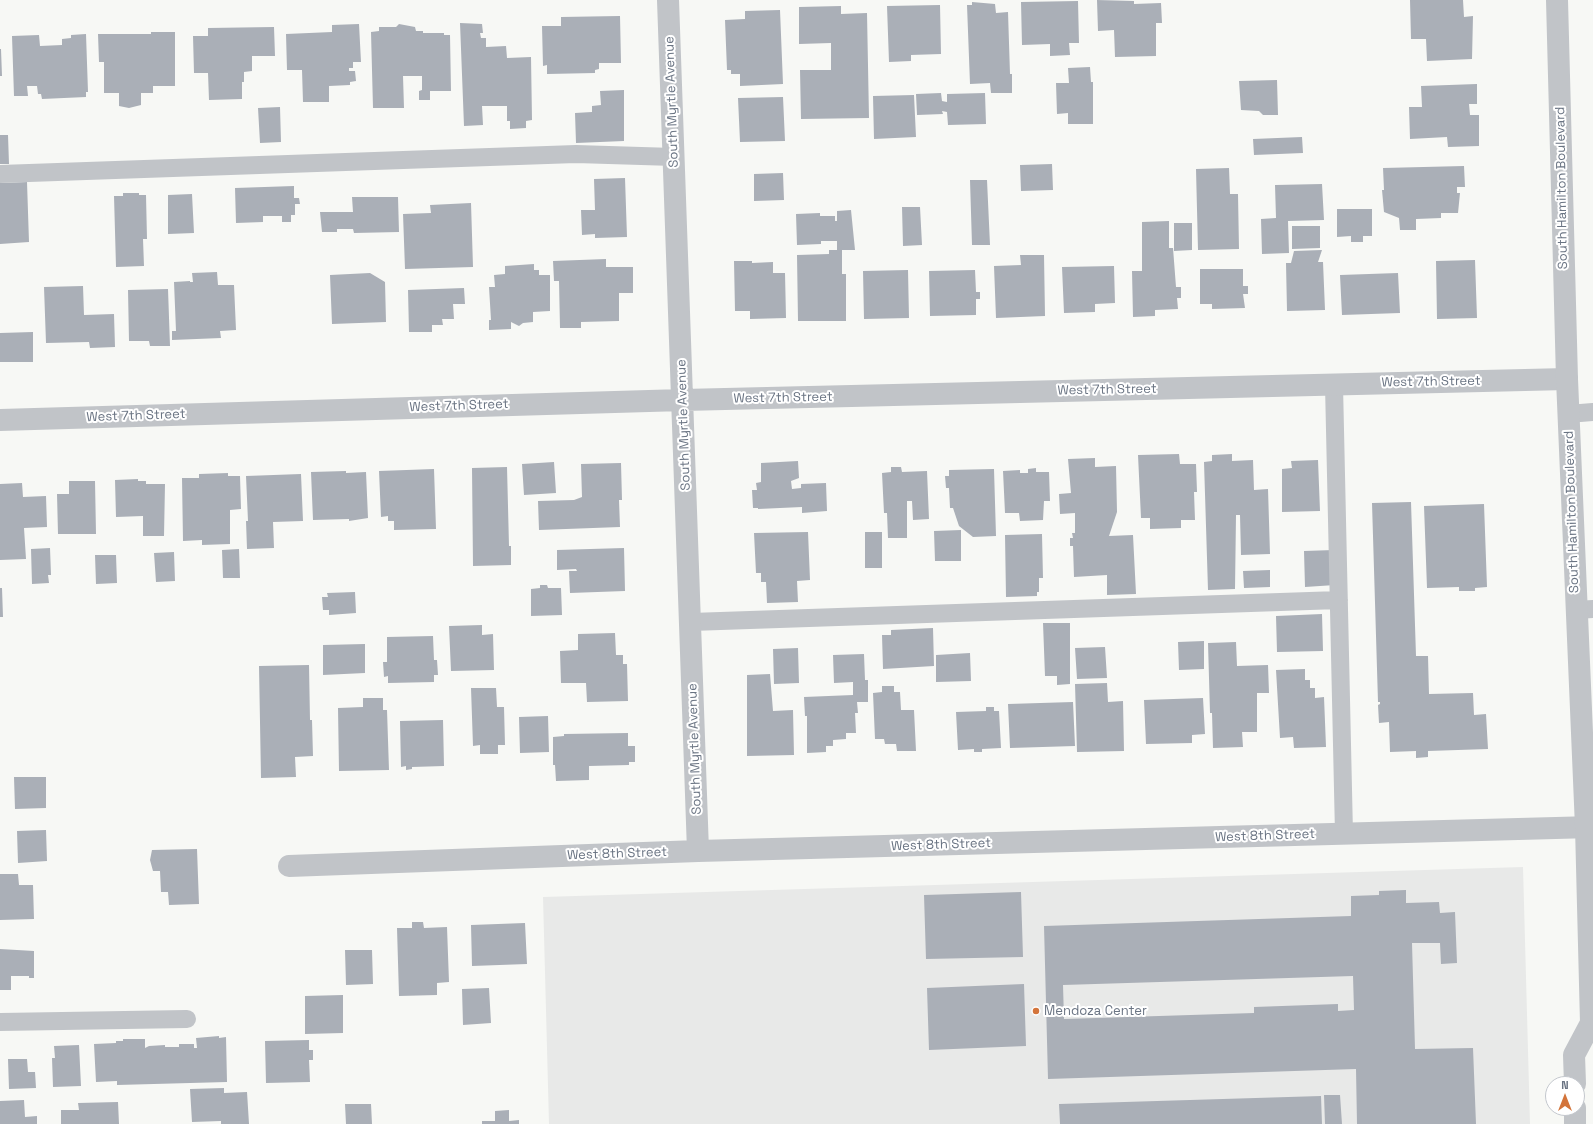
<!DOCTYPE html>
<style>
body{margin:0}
#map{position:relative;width:1593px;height:1124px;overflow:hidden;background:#f7f8f5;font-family:"Space Grotesk",sans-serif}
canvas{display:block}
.north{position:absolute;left:1545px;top:1076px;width:40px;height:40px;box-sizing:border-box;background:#fff;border:1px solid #c3c7cd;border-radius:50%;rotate:0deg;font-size:11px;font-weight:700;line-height:16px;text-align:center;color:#6a7483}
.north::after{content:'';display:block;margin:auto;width:14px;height:18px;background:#d3743a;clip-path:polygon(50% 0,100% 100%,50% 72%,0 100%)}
</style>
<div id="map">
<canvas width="1593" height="1124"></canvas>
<div class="north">N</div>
</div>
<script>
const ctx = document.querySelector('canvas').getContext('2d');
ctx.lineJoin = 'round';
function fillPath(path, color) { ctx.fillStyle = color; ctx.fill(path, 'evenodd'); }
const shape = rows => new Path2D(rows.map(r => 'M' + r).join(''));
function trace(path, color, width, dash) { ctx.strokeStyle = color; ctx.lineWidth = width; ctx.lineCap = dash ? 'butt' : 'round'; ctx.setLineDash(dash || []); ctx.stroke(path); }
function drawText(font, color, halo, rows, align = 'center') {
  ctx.font = font + ' "Space Grotesk",sans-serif'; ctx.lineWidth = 4; ctx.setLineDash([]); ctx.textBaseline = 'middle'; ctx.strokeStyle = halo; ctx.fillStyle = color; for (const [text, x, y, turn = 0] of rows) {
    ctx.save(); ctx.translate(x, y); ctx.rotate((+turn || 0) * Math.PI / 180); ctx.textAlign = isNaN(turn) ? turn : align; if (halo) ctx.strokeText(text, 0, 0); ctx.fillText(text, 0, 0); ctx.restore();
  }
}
const built = shape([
 [1523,867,1530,1124,549,1124,543,897]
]);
const building = shape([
 [1097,0,1134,1,1134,4,1161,3,1162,23,1156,23,1156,56,1115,57,1114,30,1098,31],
 [1410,0,1463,0,1464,17,1473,16,1472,59,1427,61,1426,39,1411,39],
 [1078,1,1079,43,1069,43,1070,55,1050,56,1050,44,1022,45,1021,2],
 [972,2,995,4,996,13,1008,12,1010,74,1012,74,1012,93,991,93,990,83,970,84,967,5,972,5],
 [940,5,941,54,911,55,911,61,889,62,887,6],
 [841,6,841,14,867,13,869,118,801,119,800,70,831,70,831,43,799,44,799,7],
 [780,10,783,84,740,86,740,74,731,74,731,70,727,70,725,20,745,19,745,11],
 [620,16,621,63,599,63,599,69,595,70,595,73,547,74,547,65,543,66,542,26,561,26,561,17],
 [460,23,482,24,483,33,480,33,481,38,486,38,486,47,506,46,507,58,531,57,532,120,526,121,526,128,510,129,510,121,507,121,507,106,482,106,483,125,464,126],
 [359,24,361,62,353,62,353,68,349,68,349,71,355,71,356,81,350,82,350,85,329,86,329,102,303,102,302,70,287,70,286,34,332,32,332,25],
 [399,24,415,27,416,31,423,31,423,33,444,33,444,35,450,35,451,91,430,91,430,100,419,100,419,91,422,90,422,76,403,76,404,108,373,108,371,32,379,31,379,27,396,27],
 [274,27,275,56,252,56,252,71,244,72,244,82,242,82,242,99,209,100,208,73,194,73,193,36,208,36,208,28],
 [151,32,175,32,175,86,153,86,153,93,141,93,141,105,129,108,119,106,119,93,104,93,104,62,99,62,98,34,151,34],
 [86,34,88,92,86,92,86,97,42,99,41,94,38,94,37,86,27,86,28,96,14,96,12,36,39,35,40,46,62,45,62,39,71,38,71,35],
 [0,49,1,49,2,76,0,76],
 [1090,67,1091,82,1093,82,1093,124,1068,124,1068,113,1057,114,1056,83,1069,83,1068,68],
 [1277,80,1278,115,1263,115,1259,111,1241,110,1239,81],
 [1477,84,1477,104,1469,104,1470,115,1479,115,1479,146,1448,147,1447,137,1410,139,1409,107,1422,107,1421,86],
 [624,90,624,141,576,143,575,113,592,112,592,106,601,105,600,91],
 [941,93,942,101,947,102,947,94,985,93,986,124,948,125,947,112,942,111,943,114,917,115,916,94],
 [914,95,916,137,874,139,873,96],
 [783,97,785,141,740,142,738,98],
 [280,107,281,142,260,143,258,108],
 [0,135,8,135,9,164,0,164],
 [1302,137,1303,153,1254,155,1253,139],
 [1052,164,1053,190,1021,191,1020,165],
 [1464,166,1465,187,1457,187,1457,193,1460,193,1458,213,1441,213,1441,218,1416,219,1416,230,1400,230,1399,218,1384,212,1382,190,1384,190,1383,168],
 [1229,168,1230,194,1238,194,1239,249,1198,250,1196,169],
 [783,173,784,200,754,201,754,174],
 [625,178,627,237,595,238,595,234,582,235,581,210,595,210,594,179],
 [970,180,987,180,990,245,972,245],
 [27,182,29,242,0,244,0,183],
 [1322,184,1324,220,1288,221,1289,253,1262,254,1261,219,1276,218,1275,185],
 [294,186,294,198,299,198,300,204,295,204,295,215,291,215,291,222,282,222,282,216,263,216,263,222,236,223,235,188],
 [123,193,139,193,139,195,146,195,147,239,143,239,144,266,116,267,114,196,123,196],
 [192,194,194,233,168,234,168,195],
 [352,197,398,197,399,232,354,233,353,229,337,229,337,232,322,232,320,212,353,212],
 [471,203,473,267,405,269,403,214,431,213,430,205],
 [902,207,920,207,922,245,903,246],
 [1337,209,1372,209,1372,236,1363,236,1363,242,1351,242,1351,236,1337,237],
 [851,210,855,250,842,250,842,274,846,274,846,321,798,321,797,255,829,254,829,250,837,250,837,241,821,241,821,244,797,245,796,214,820,213,820,216,835,216,835,221,837,221,837,211],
 [1169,221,1169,248,1173,248,1176,287,1181,287,1181,298,1177,298,1178,309,1155,310,1155,316,1133,317,1132,271,1142,271,1142,222],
 [1174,223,1192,223,1192,250,1174,251],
 [1292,226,1320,226,1320,248,1292,249],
 [1322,250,1318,262,1323,262,1325,310,1287,311,1286,263,1291,263,1294,251],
 [1020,255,1044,255,1045,316,996,318,994,266,1021,265],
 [606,259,606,267,633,267,633,293,619,293,619,321,581,322,581,328,560,328,559,281,554,281,553,261],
 [1475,260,1477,318,1437,319,1436,261],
 [734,261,752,261,752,263,773,262,773,273,785,273,786,318,750,319,750,311,735,311],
 [534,264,534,270,539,270,539,275,550,275,550,311,533,312,533,322,523,323,519,326,511,322,511,329,489,330,489,320,491,320,489,287,495,287,494,275,505,274,505,266],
 [1114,266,1115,303,1095,304,1095,312,1064,313,1062,267],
 [1200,269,1243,269,1243,286,1248,286,1248,294,1243,294,1245,308,1212,309,1212,304,1200,304],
 [908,270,909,318,864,319,863,271],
 [975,270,976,292,980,292,980,299,976,299,976,315,930,316,929,271],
 [217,272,218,285,234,285,236,330,220,331,221,338,172,340,172,331,176,331,174,282,190,281,190,282,193,282,192,273],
 [370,273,385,282,386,322,332,324,330,275],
 [1398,273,1400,313,1342,315,1340,275],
 [83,286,84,315,114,314,115,347,90,348,89,342,46,343,44,287],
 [464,288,465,304,453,304,454,319,442,319,443,325,432,325,432,332,409,332,408,290],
 [168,289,170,346,150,346,149,341,129,341,128,290],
 [33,332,33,362,0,362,0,333],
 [1179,454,1180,464,1196,464,1197,492,1194,492,1195,520,1181,520,1181,528,1150,529,1150,518,1141,518,1138,455],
 [1232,454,1232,461,1253,460,1254,490,1268,489,1270,554,1241,555,1240,515,1236,515,1235,589,1208,590,1204,462,1212,461,1212,455],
 [1095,458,1095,467,1116,466,1117,512,1109,536,1133,535,1136,594,1107,595,1107,575,1074,577,1073,546,1070,546,1070,538,1073,538,1072,533,1075,533,1075,513,1060,514,1059,494,1071,493,1068,459],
 [1318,460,1320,511,1282,512,1282,469,1292,468,1291,461],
 [798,461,799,478,791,481,792,489,801,488,801,484,826,483,827,511,802,513,802,507,758,509,758,508,753,508,752,490,757,490,756,483,761,482,761,463],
 [554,462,556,493,524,495,522,464],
 [621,463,622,500,619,500,620,527,539,530,538,501,574,500,582,497,581,464],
 [507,467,509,546,511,546,511,565,473,566,472,468],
 [891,467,901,467,902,472,927,471,929,519,913,520,912,501,907,501,907,538,888,538,887,513,884,513,882,473,891,472],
 [1036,468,1036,472,1049,472,1050,501,1044,501,1043,520,1020,521,1019,513,1005,513,1003,471,1020,470,1020,473,1028,473,1028,469],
 [434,469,436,529,394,530,394,521,388,521,388,516,381,517,379,471],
 [994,469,996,536,973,537,959,526,953,508,950,508,949,488,946,488,945,476,949,476,949,470],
 [346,471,346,473,366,472,368,518,349,521,349,519,313,520,311,472],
 [228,473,228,476,240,476,241,509,230,510,230,544,202,545,202,540,183,541,182,478,199,478,199,474],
 [301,474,303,521,273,522,274,548,247,549,246,521,248,521,246,476],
 [138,479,138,481,146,481,146,484,165,484,164,536,143,536,143,516,116,517,115,480],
 [69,481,95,481,96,534,58,534,57,494,69,494],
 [22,483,23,497,46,496,47,527,24,528,26,559,0,560,0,484],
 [1411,502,1416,656,1428,656,1429,694,1473,693,1474,715,1486,714,1488,749,1428,751,1428,757,1416,758,1416,751,1390,752,1389,722,1379,723,1378,705,1380,704,1380,702,1378,702,1372,503],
 [1484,504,1487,587,1475,588,1475,591,1459,591,1459,587,1427,588,1424,506],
 [961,530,961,561,935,561,934,531],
 [808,532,810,580,797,581,798,602,767,603,766,582,761,582,761,573,756,573,754,533],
 [865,532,882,532,882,568,865,568],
 [1042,534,1043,578,1039,578,1039,592,1037,592,1037,596,1006,597,1005,535],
 [50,548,51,575,48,575,49,583,32,584,31,549],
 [624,548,625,591,570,593,569,571,577,571,576,569,557,570,557,550],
 [239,549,240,578,223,578,222,550],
 [1334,550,1335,585,1305,587,1304,551],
 [174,552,175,581,156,582,154,553],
 [95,555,116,555,117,583,96,584],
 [1270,570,1270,587,1244,588,1243,571],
 [540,585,547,585,548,588,561,588,562,615,531,616,531,589,540,588],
 [0,588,2,588,3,617,0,617],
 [355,592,356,613,329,615,329,610,323,610,322,597,328,597,327,593],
 [1322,614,1323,651,1277,652,1276,616],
 [1043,623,1070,623,1070,684,1057,685,1057,676,1045,676],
 [482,625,482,635,493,634,494,670,451,671,449,626],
 [933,628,934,666,883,669,882,635,891,635,891,630],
 [615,633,616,655,623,655,623,664,627,664,628,701,587,702,586,683,561,683,560,651,578,650,578,634],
 [433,636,434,660,437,660,438,675,434,675,434,682,388,683,388,676,384,677,383,662,387,662,387,637],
 [1204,641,1204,669,1179,670,1178,642],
 [1236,642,1237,666,1268,665,1269,693,1257,693,1257,732,1242,732,1243,747,1213,748,1212,713,1210,713,1208,643],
 [365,644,365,673,323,675,323,645],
 [1105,647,1107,678,1077,679,1075,648],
 [798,648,799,683,774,684,773,649],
 [970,653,971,681,936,682,936,655],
 [864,654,865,680,868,680,868,702,857,702,858,713,855,713,856,733,846,733,846,739,833,740,833,746,826,746,826,752,807,753,807,716,805,716,804,697,853,695,853,682,834,683,833,655],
 [309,665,310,720,312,720,313,756,295,757,296,777,261,778,259,666],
 [1305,669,1305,680,1310,680,1310,688,1315,688,1315,698,1324,697,1326,747,1294,748,1293,737,1280,738,1276,670],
 [770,674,773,711,793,710,794,755,747,756,747,675],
 [1107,683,1108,702,1123,701,1124,751,1077,752,1075,684],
 [882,686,894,686,894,692,900,692,901,710,914,710,916,751,897,751,896,744,885,744,884,739,875,739,873,693,882,692],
 [471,688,496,688,497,707,504,707,505,745,498,745,498,754,480,754,480,745,473,746],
 [363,698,383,698,383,710,387,710,389,770,339,771,338,708,363,707],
 [1203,698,1205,734,1192,735,1192,743,1146,744,1144,700],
 [1073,702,1075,746,1010,748,1008,704],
 [986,707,994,707,994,711,999,711,1001,748,982,749,982,752,974,752,974,749,958,750,956,712,986,711],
 [548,716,549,752,520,753,519,717],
 [443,720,444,766,412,767,412,769,406,770,406,766,401,767,400,721],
 [628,733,628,746,635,746,635,762,629,762,629,765,589,766,589,780,556,781,555,765,553,765,553,737,564,736,564,734],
 [14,777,46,777,46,808,15,809],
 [46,830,47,861,18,863,17,831],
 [197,849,199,904,169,905,168,892,161,892,160,871,153,871,150,860,152,850],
 [0,874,18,874,19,885,33,885,34,919,0,920],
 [1406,890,1406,903,1439,902,1440,913,1455,912,1457,963,1441,964,1440,943,1412,943,1415,1049,1473,1048,1476,1124,1357,1124,1356,1069,1048,1079,1044,926,1351,916,1351,896,1379,895,1379,891],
 [1353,976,1354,1010,1338,1011,1338,1004,1254,1007,1254,1013,1064,1019,1063,985],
 [1021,892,1023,957,926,959,924,895],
 [412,922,423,922,424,928,447,927,449,982,437,983,437,995,399,996,397,928,412,928],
 [525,923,527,964,472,966,471,925],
 [0,949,34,951,34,978,29,978,29,976,11,976,11,990,0,990],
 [345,950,372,950,373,984,346,985],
 [1024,984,1026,1046,929,1050,927,988],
 [489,988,491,1023,463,1025,462,989],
 [343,995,343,1033,305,1034,305,996],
 [219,1036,219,1038,226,1037,227,1082,117,1085,117,1081,96,1082,94,1044,116,1043,116,1041,123,1041,123,1039,145,1039,145,1048,149,1046,165,1045,165,1047,179,1047,179,1044,194,1044,194,1048,197,1048,196,1038],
 [309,1040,309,1050,313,1050,313,1060,309,1060,310,1082,266,1083,265,1041],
 [79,1045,81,1086,53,1087,52,1058,55,1058,54,1046],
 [8,1059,27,1059,28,1072,35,1072,36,1088,9,1089],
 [224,1088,224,1093,247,1092,249,1124,221,1124,221,1121,192,1122,190,1089],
 [1324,1095,1340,1095,1342,1124,1325,1124],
 [1321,1096,1322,1124,1060,1124,1059,1104],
 [24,1100,25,1117,37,1116,37,1124,0,1124,0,1101],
 [118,1102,119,1124,61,1124,61,1110,79,1110,78,1103],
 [345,1104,371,1104,372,1124,346,1124],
 [509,1110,509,1121,519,1120,519,1124,482,1124,482,1121,495,1121,495,1111]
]);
const service = shape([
 [0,174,576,154,674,157],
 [1334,385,1344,834],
 [1568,414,1593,412],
 [1576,610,1593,609],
 [691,622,1339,600],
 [0,1022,187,1019]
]);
const minor = shape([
 [668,0,698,851],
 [0,420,683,400,1567,379],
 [289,866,698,851,1593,827]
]);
const tertiary = shape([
 [1557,0,1567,379,1586,827,1591,1023,1593,1027],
 [1575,1084,1574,1055,1591,1023],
 [1575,1124,1575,1108]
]);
const markers = [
 [1036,1011,4,"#d3743a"]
];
const streetNames = [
 ["South Myrtle Avenue",672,102,-92],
 ["South Hamilton Boulevard",1562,188,-91],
 ["West 7th Street",1431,382,-1],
 ["West 7th Street",1107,390,-1],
 ["West 7th Street",783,398,-1],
 ["West 7th Street",459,406,-2],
 ["West 7th Street",136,416,-2],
 ["South Myrtle Avenue",684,425,-92],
 ["South Hamilton Boulevard",1572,512,-92],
 ["South Myrtle Avenue",695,749,-92],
 ["West 8th Street",1265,836,-2],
 ["West 8th Street",941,845,-2],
 ["West 8th Street",617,854,-2]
];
const poiNames = [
 ["Mendoza Center",1044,1011]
];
fillPath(built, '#e8e9e8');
fillPath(building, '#aaafb7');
trace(service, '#c1c4c8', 18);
trace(minor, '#c1c4c8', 22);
trace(tertiary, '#c1c4c8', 22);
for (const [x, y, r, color] of markers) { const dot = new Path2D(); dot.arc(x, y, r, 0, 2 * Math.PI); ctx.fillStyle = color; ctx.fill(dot); trace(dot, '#fff', 1.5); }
drawText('13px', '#6a7483', '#fff', streetNames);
drawText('13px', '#6a7483', '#fff', poiNames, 'left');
</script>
